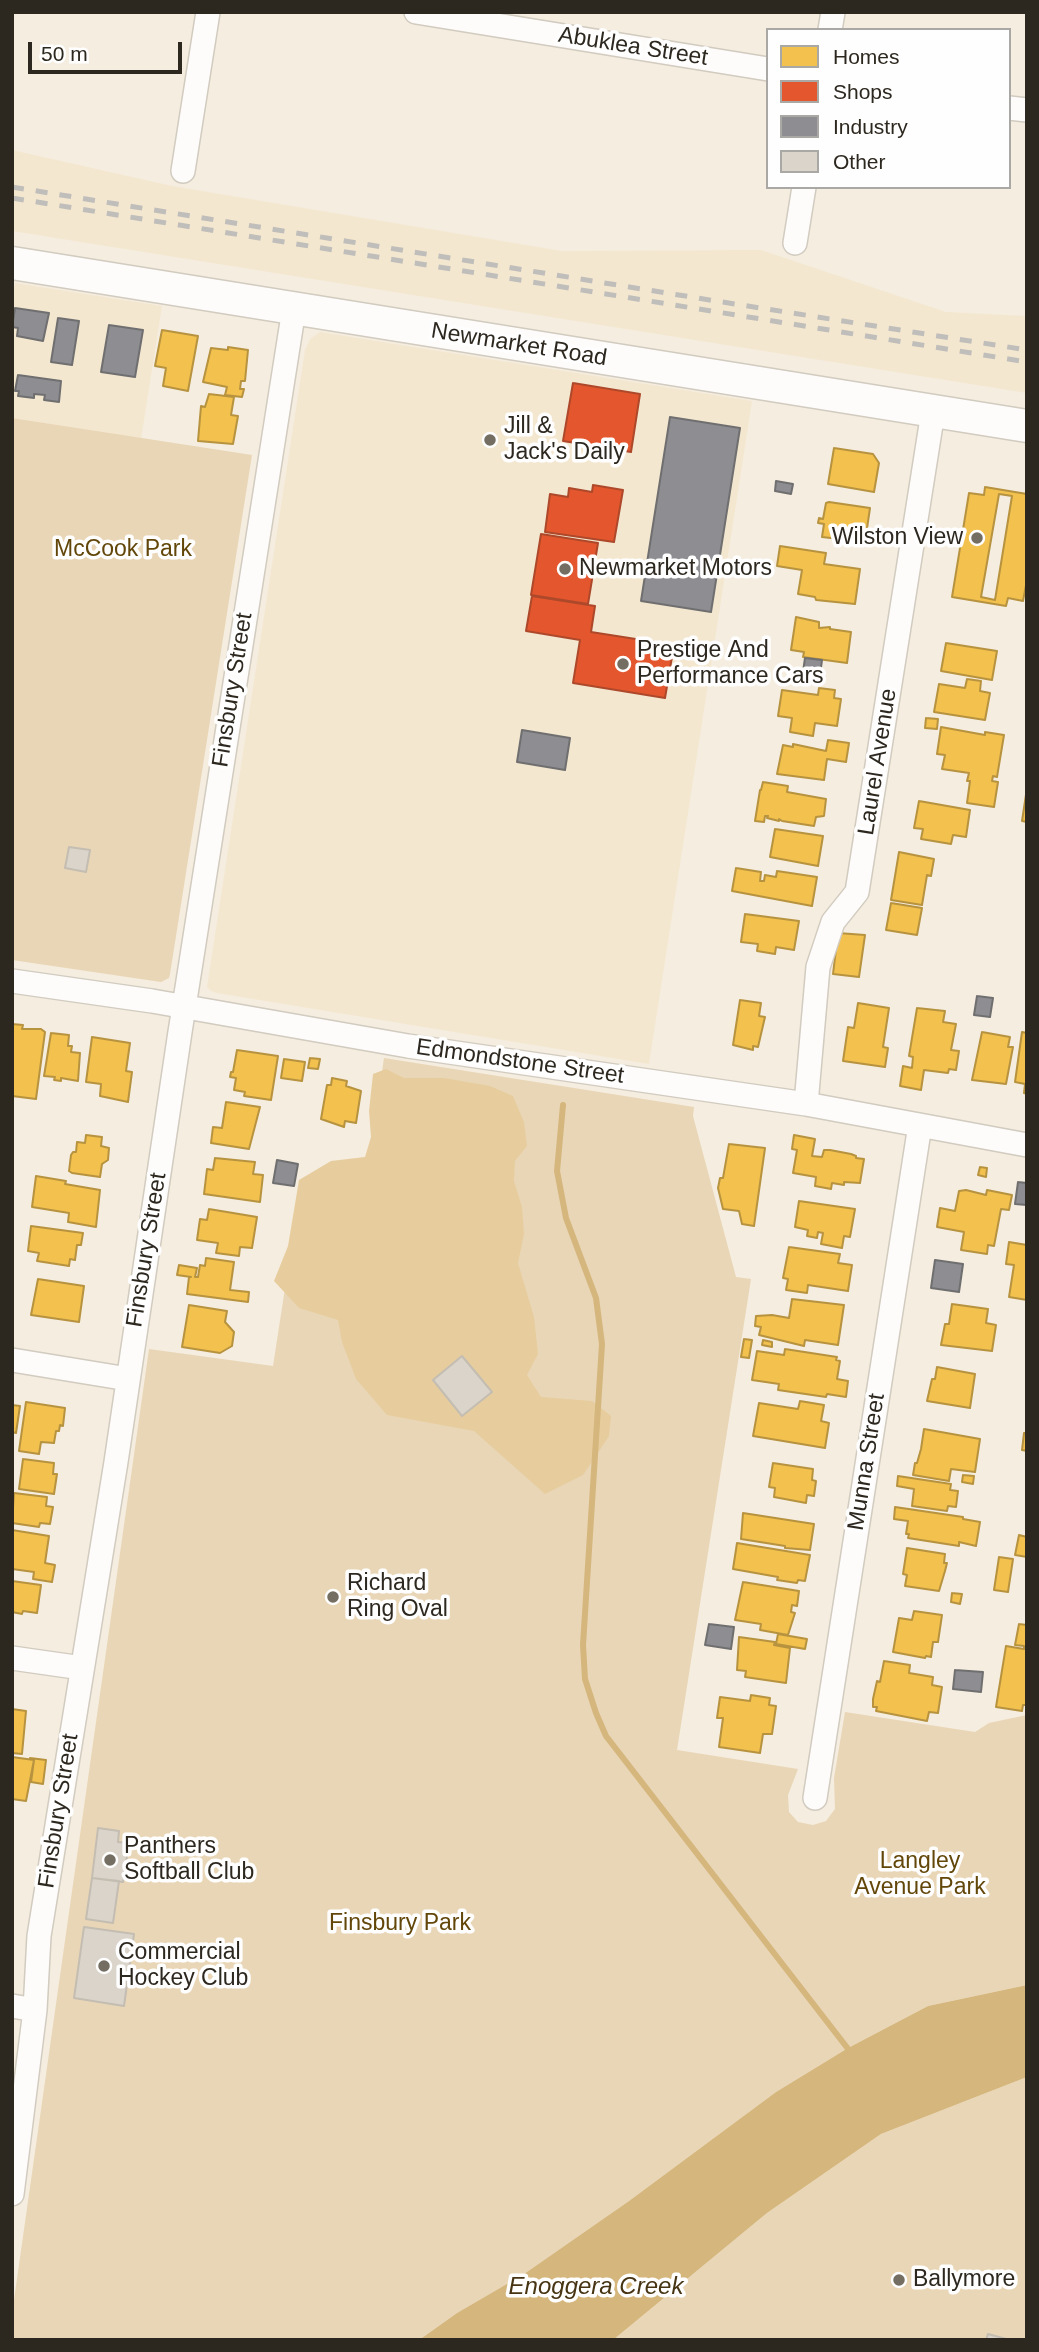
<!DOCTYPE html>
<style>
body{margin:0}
#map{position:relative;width:1039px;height:2352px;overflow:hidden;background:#f5eddf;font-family:Helvetica,sans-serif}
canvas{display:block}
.frame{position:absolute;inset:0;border:14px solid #2d281f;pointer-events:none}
.legend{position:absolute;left:766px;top:28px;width:245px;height:161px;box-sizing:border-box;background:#fefefe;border:2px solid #aaa8a5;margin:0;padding:9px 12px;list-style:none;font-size:21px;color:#2d281f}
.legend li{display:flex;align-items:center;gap:14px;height:35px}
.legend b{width:35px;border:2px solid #aaa8a5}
.scale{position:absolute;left:28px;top:42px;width:154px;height:32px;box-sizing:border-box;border:4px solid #2d281f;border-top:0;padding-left:9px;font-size:21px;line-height:24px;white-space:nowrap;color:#2d281f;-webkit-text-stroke:5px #fefefe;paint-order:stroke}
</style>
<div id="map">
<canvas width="1039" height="2352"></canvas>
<div class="frame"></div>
<ul class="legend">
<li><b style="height:19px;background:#f2c14e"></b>Homes</li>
<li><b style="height:19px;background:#e4572e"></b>Shops</li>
<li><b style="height:19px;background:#8d8d92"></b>Industry</li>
<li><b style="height:19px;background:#dbd4ca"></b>Other</li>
</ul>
<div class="scale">50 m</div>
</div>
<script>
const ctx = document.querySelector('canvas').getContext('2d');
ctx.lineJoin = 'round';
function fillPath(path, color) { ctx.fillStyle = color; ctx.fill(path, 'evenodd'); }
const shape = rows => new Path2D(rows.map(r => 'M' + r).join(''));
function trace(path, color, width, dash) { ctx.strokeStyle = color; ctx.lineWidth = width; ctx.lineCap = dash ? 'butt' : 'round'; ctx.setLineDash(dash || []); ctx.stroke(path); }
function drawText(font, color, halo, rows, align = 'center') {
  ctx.font = font + ' Helvetica,sans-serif'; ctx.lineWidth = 7; ctx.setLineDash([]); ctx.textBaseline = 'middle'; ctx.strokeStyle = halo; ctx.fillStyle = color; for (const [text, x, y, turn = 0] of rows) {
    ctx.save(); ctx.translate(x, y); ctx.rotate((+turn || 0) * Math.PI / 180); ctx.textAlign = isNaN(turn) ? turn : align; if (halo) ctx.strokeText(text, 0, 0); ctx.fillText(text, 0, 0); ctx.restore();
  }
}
const built = shape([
 [12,150,172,186,562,251,761,250,946,312,1027,316,1027,393,12,231],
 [15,283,162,306,141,439,12,418,12,303],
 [320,332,752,401,649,1064,217,993,211,991,207,987,305,350,310,339]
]);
const green = shape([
 [12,418,252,455,170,974,169,978,161,982,12,960],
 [384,1058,694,1107,693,1116,736,1277,751,1279,677,1750,798,1769,788,1795,789,1812,798,1822,813,1825,826,1821,835,1809,834,1778,845,1712,975,1732,989,1723,1027,1715,1027,1985,928,2006,848,2048,776,2092,629,2201,524,2274,457,2313,419,2340,12,2340,12,2314,149,1349,273,1366,297,1211,360,1221],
 [1027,2077,1027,2340,613,2340,767,2213,881,2134]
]);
const forest = shape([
 [386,1069,404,1078,444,1078,490,1086,513,1096,524,1122,527,1146,515,1161,514,1181,522,1207,524,1234,518,1263,534,1317,538,1354,527,1375,541,1397,592,1401,611,1416,609,1436,583,1475,545,1494,474,1431,387,1415,356,1379,342,1342,338,1320,299,1308,274,1281,288,1246,299,1180,331,1161,365,1157,371,1137,369,1111,373,1074]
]);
const water = shape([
 [1027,1985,1027,2077,881,2134,767,2213,613,2340,419,2340,457,2313,524,2274,629,2201,776,2092,848,2048,928,2006]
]);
const homes = shape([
 [162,330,198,336,188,391,163,386,166,368,155,366,162,330],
 [228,347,248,350,245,381,241,381,240,389,244,389,242,397,225,395,227,387,203,382,211,348,228,350,228,347],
 [209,394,234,397,231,415,238,416,233,444,198,441,201,406,205,407,209,394],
 [834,448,873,454,879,463,874,492,828,484,834,448],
 [985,487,1027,494,1027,580,1023,601,1008,598,1006,606,952,597,969,493,984,495,985,487],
 [999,494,1012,496,995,600,981,597,999,494],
 [829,502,870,508,865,542,822,537,824,524,818,523,819,518,823,519,826,503,829,502],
 [780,546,826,553,824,564,860,569,855,604,816,600,815,597,798,594,802,570,777,566,780,546],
 [796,617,819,622,819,628,830,627,830,629,851,632,847,663,803,657,804,652,791,650,796,617],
 [946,643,997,651,992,680,941,671,946,643],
 [967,679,981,681,980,691,990,693,985,720,934,712,939,684,965,688,967,679],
 [819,688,835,690,834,698,841,699,837,726,815,723,813,736,790,732,792,718,778,716,782,690,818,695,819,688],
 [926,718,938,719,937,729,925,728,926,718],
 [941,727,985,735,985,732,1004,735,997,777,993,776,992,781,998,782,994,807,967,803,970,781,967,781,969,773,942,769,945,755,937,754,941,727],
 [828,740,849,743,846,762,827,759,824,780,777,774,783,745,793,747,793,744,826,751,828,740],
 [763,782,788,786,787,792,826,799,824,816,816,817,814,826,782,821,779,819,779,821,767,818,768,816,765,816,764,822,755,821,760,790,761,790,763,782],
 [1027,788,1027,822,1022,821,1027,788],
 [919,801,970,810,966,837,953,835,951,844,921,839,923,829,914,828,919,801],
 [775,829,823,836,818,866,770,857,775,829],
 [899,852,934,859,931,876,927,875,922,905,891,900,899,852],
 [736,868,761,872,760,881,764,881,765,875,776,877,777,871,817,877,812,906,732,891,736,868],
 [891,903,922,908,917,935,886,930,891,903],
 [745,914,799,921,794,950,776,947,775,954,757,951,758,944,741,942,745,914],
 [838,933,865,935,859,977,833,974,838,933],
 [740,1000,761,1003,759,1016,765,1017,758,1047,753,1046,753,1050,733,1045,740,1000],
 [858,1003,889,1008,883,1047,888,1048,885,1067,843,1061,848,1027,854,1028,858,1003],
 [917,1008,945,1011,943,1022,956,1024,951,1050,959,1051,956,1070,949,1069,948,1073,924,1070,921,1090,900,1086,903,1066,912,1068,913,1057,909,1056,917,1008],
 [12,1024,23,1025,22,1029,41,1029,45,1032,36,1099,12,1096,12,1024],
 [982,1032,1010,1037,1008,1047,1013,1047,1006,1084,972,1080,982,1032],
 [1022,1032,1027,1033,1027,1094,1024,1093,1025,1084,1015,1082,1022,1032],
 [51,1033,69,1035,68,1046,72,1046,71,1052,80,1053,78,1081,61,1078,61,1081,54,1080,55,1077,44,1076,51,1033],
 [92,1037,130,1043,126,1071,132,1072,128,1102,100,1096,101,1084,86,1082,92,1037],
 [237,1050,278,1056,271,1100,244,1096,245,1092,234,1090,236,1078,230,1077,231,1072,233,1072,237,1050],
 [310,1058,320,1059,318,1069,308,1068,310,1058],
 [284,1059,305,1062,302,1081,281,1078,284,1059],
 [332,1078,347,1081,346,1086,361,1091,356,1123,345,1121,344,1127,321,1119,327,1085,331,1085,332,1078],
 [226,1102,260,1107,249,1149,211,1143,213,1127,222,1128,226,1102],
 [86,1135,102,1137,101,1146,109,1148,108,1160,102,1164,100,1177,72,1173,69,1171,71,1155,73,1152,76,1152,77,1142,85,1143,86,1135],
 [794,1135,815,1139,812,1156,822,1157,824,1150,830,1150,851,1154,856,1156,856,1158,864,1159,860,1183,844,1182,844,1185,832,1183,831,1189,815,1186,816,1177,793,1173,797,1150,792,1149,794,1135],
 [729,1144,765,1148,754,1226,742,1224,739,1211,723,1209,718,1188,720,1178,723,1178,729,1144],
 [215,1158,255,1162,253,1174,263,1175,260,1202,204,1194,207,1169,213,1170,215,1158],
 [980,1167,987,1168,986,1177,978,1175,980,1167],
 [36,1176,66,1181,65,1184,100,1190,96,1227,68,1222,69,1213,32,1207,36,1176],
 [966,1190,986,1195,987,1190,1012,1195,1009,1210,1001,1209,994,1246,988,1245,987,1254,961,1250,964,1232,937,1227,940,1208,955,1211,959,1191,966,1190],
 [799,1201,855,1209,850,1237,844,1236,842,1248,821,1244,823,1233,818,1232,817,1238,807,1236,808,1230,795,1227,799,1201],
 [209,1209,257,1217,252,1248,240,1247,239,1256,216,1253,218,1243,197,1240,200,1219,207,1220,209,1209],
 [31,1226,83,1233,81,1245,77,1245,75,1260,70,1259,69,1266,37,1261,39,1253,28,1251,31,1226],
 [1009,1242,1027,1245,1027,1300,1009,1297,1014,1265,1006,1264,1009,1242],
 [789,1247,840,1254,838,1263,852,1265,848,1291,808,1285,807,1293,786,1290,788,1279,783,1278,789,1247],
 [206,1258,234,1262,230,1290,249,1292,248,1302,187,1294,189,1277,191,1277,177,1275,179,1265,197,1268,195,1277,198,1277,200,1265,205,1266,206,1258],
 [38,1279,84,1286,79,1322,31,1315,38,1279],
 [792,1299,844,1305,838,1345,805,1340,804,1346,759,1335,761,1327,755,1326,756,1316,772,1315,789,1318,792,1299],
 [952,1304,988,1309,986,1323,996,1325,992,1351,941,1345,945,1324,949,1324,952,1304],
 [189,1305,227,1311,225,1322,234,1332,232,1346,220,1353,182,1347,189,1305],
 [744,1339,752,1340,749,1358,741,1357,744,1339],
 [763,1340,772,1342,772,1347,762,1345,763,1340],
 [785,1349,837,1357,836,1360,840,1361,837,1379,848,1381,846,1397,827,1394,826,1397,778,1390,779,1384,752,1380,757,1351,784,1355,785,1349],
 [937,1367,975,1374,970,1408,927,1401,932,1379,935,1379,937,1367],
 [800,1401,824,1405,821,1421,829,1423,825,1448,753,1436,759,1403,798,1409,800,1401],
 [26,1402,65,1408,63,1426,60,1425,59,1431,56,1431,54,1443,41,1442,39,1454,19,1451,26,1402],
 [12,1405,20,1406,16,1433,12,1432,12,1405],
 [924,1429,980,1439,975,1472,951,1469,949,1481,913,1475,915,1463,917,1463,921,1449,924,1429],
 [1024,1433,1027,1433,1027,1451,1022,1450,1024,1433],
 [23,1459,54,1463,53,1474,57,1474,54,1494,19,1489,23,1459],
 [773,1463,813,1469,812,1480,816,1481,814,1496,807,1495,806,1503,774,1497,775,1488,769,1487,773,1463],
 [963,1475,974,1476,973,1484,962,1482,963,1475],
 [898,1476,951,1484,950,1490,958,1491,956,1507,948,1506,947,1511,912,1506,914,1489,897,1486,898,1476],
 [14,1493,47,1497,46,1506,53,1507,50,1524,40,1523,39,1527,12,1523,14,1493],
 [895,1507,963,1517,963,1519,980,1522,976,1546,959,1542,959,1546,908,1538,909,1534,906,1534,908,1521,894,1519,895,1507],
 [743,1513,814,1524,810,1550,785,1548,785,1546,741,1539,743,1513],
 [12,1530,49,1536,45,1563,55,1565,52,1582,33,1579,34,1572,12,1569,12,1530],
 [1019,1535,1027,1537,1027,1557,1015,1555,1019,1535],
 [737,1543,810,1555,805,1581,798,1580,797,1583,777,1580,778,1577,733,1569,737,1543],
 [907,1548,945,1554,944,1563,947,1563,945,1571,939,1591,905,1586,907,1575,903,1574,907,1548],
 [999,1557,1013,1559,1008,1592,994,1590,999,1557],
 [12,1581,41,1585,37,1613,23,1611,22,1614,12,1612,12,1581],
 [743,1582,799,1591,797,1606,792,1605,791,1612,795,1613,788,1635,760,1630,761,1624,735,1620,743,1582],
 [952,1593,962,1594,960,1604,951,1602,952,1593],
 [914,1611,942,1615,938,1642,933,1642,931,1657,926,1656,925,1658,893,1652,899,1618,912,1620,914,1611],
 [1019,1624,1027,1625,1027,1705,1023,1705,1022,1711,996,1707,1006,1646,1024,1649,1024,1646,1015,1645,1019,1624],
 [778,1634,807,1639,805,1649,776,1644,778,1634],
 [739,1637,775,1642,774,1645,790,1648,786,1683,745,1677,746,1671,737,1670,739,1637],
 [884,1661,910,1665,909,1673,933,1677,932,1685,942,1687,938,1713,929,1712,927,1721,876,1711,877,1707,873,1707,873,1699,877,1681,880,1682,884,1661],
 [751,1695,770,1698,769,1705,776,1706,772,1734,763,1734,760,1753,719,1747,723,1718,717,1718,720,1697,750,1701,751,1695],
 [12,1709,26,1711,22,1754,12,1753,12,1709],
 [12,1757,34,1760,26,1801,12,1799,12,1757],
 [30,1758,46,1760,43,1784,31,1782,34,1760,30,1758]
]);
const shops = shape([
 [573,383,640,394,631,452,563,441,573,383],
 [593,485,623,490,614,542,545,532,550,494,568,497,569,488,592,492,593,485],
 [541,534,598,543,588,604,531,595,541,534],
 [532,596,595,606,591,632,674,645,665,698,573,683,580,640,526,631,532,596]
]);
const industry = shape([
 [15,308,49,313,43,341,17,336,18,328,12,327,15,308],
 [58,318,79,321,72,365,51,362,58,318],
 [109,325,143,330,135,377,101,372,109,325],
 [18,375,61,381,59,402,44,400,45,395,34,394,34,398,18,396,19,391,15,391,18,375],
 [670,417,740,428,711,612,641,601,670,417],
 [776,481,793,484,791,494,775,491,776,481],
 [805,658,822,660,820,675,803,672,805,658],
 [522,730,570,738,565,770,517,762,522,730],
 [977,996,993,998,990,1017,974,1015,977,996],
 [277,1160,298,1164,294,1186,273,1183,277,1160],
 [1018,1182,1027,1183,1027,1205,1015,1204,1018,1182],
 [935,1260,963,1264,959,1292,931,1288,935,1260],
 [709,1624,734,1627,731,1649,705,1645,709,1624],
 [955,1670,983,1672,981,1692,953,1689,955,1670]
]);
const stream = shape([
 [563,1105,557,1171,566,1218,596,1298,602,1344,583,1645,585,1679,596,1713,606,1736,852,2054]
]);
const building = shape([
 [69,847,90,850,86,872,65,868,69,847],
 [462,1356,492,1392,462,1416,433,1380,462,1356],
 [98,1828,119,1831,118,1842,129,1843,123,1882,92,1878,98,1828],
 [92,1878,119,1881,113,1923,86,1919,92,1878],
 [84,1927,134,1934,124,2006,74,1998,84,1927],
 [988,2334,1010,2340,986,2340,988,2334]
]);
const street = shape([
 [416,12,768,69],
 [830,30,833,12],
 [1009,108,1027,110],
 [183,171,208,12],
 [795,243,804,187],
 [12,981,152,1001,408,1046,806,1104,1027,1145],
 [806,1104,818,967,833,922,857,892,933,412],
 [12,1360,128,1379],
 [12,1658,82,1668],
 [815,1798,920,1125],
 [12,2006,35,2010],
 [12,2194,35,2010,39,1936,116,1462,180,1032,294,309]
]);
const secondary = shape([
 [12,263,1027,426]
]);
const rail = shape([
 [12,187,716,301,1027,350],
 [12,198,1027,362]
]);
const markers = [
 [490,440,7,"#736d62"],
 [977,538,7,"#736d62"],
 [565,569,7,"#736d62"],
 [623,664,7,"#736d62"],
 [333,1597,7,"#736d62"],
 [110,1860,7,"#736d62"],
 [104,1966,7,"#736d62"],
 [899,2280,7,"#736d62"]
];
const streetNames = [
 ["Abuklea Street",633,47,9],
 ["Newmarket Road",519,345,9],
 ["Finsbury Street",233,690,-81],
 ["Laurel Avenue",878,762,-81],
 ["Edmondstone Street",520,1062,8],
 ["Finsbury Street",147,1250,-81],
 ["Munna Street",867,1462,-81],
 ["Finsbury Street",59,1811,-81]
];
const poiNames = [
 ["Jill &",504,427],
 ["Jack's Daily",504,453],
 ["Wilston View",963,538,"right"],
 ["Newmarket Motors",579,569],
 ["Prestige And",637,651],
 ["Performance Cars",637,677],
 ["Richard",347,1584],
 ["Ring Oval",347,1610],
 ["Panthers",124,1847],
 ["Softball Club",124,1873],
 ["Commercial",118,1953],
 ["Hockey Club",118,1979],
 ["Ballymore",913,2280]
];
const parkNames = [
 ["McCook Park",123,550],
 ["Langley",920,1862],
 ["Avenue Park",920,1888],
 ["Finsbury Park",400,1924]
];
const waterNames = [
 ["Enoggera Creek",596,2287]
];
fillPath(built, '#f4e7d0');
fillPath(green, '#e9d6b6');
fillPath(forest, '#e7cd9e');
fillPath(water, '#d5b67d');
fillPath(homes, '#f2c14e');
trace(homes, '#b79340', 2);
fillPath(shops, '#e4572e');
trace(shops, '#ad492a', 2);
fillPath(industry, '#8d8d92');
trace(industry, '#706f70', 2);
trace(stream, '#d5b67d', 6);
fillPath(building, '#dbd4ca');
trace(building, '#c4bdb2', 2);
trace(street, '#d1cbc0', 26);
trace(secondary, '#d1cbc0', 35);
trace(street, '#fefcfa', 23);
trace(secondary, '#fefcfa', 32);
trace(rail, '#c0beba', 5, [12, 12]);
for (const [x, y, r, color] of markers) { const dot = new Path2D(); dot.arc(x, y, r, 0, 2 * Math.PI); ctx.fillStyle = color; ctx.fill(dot); trace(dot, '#fefefe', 2.5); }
drawText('23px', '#2d281f', '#fefefe', streetNames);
drawText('23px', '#2d281f', '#fefefe', poiNames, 'left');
drawText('23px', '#63470a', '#fefefe', parkNames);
drawText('italic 24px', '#463413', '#fefefe', waterNames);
</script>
